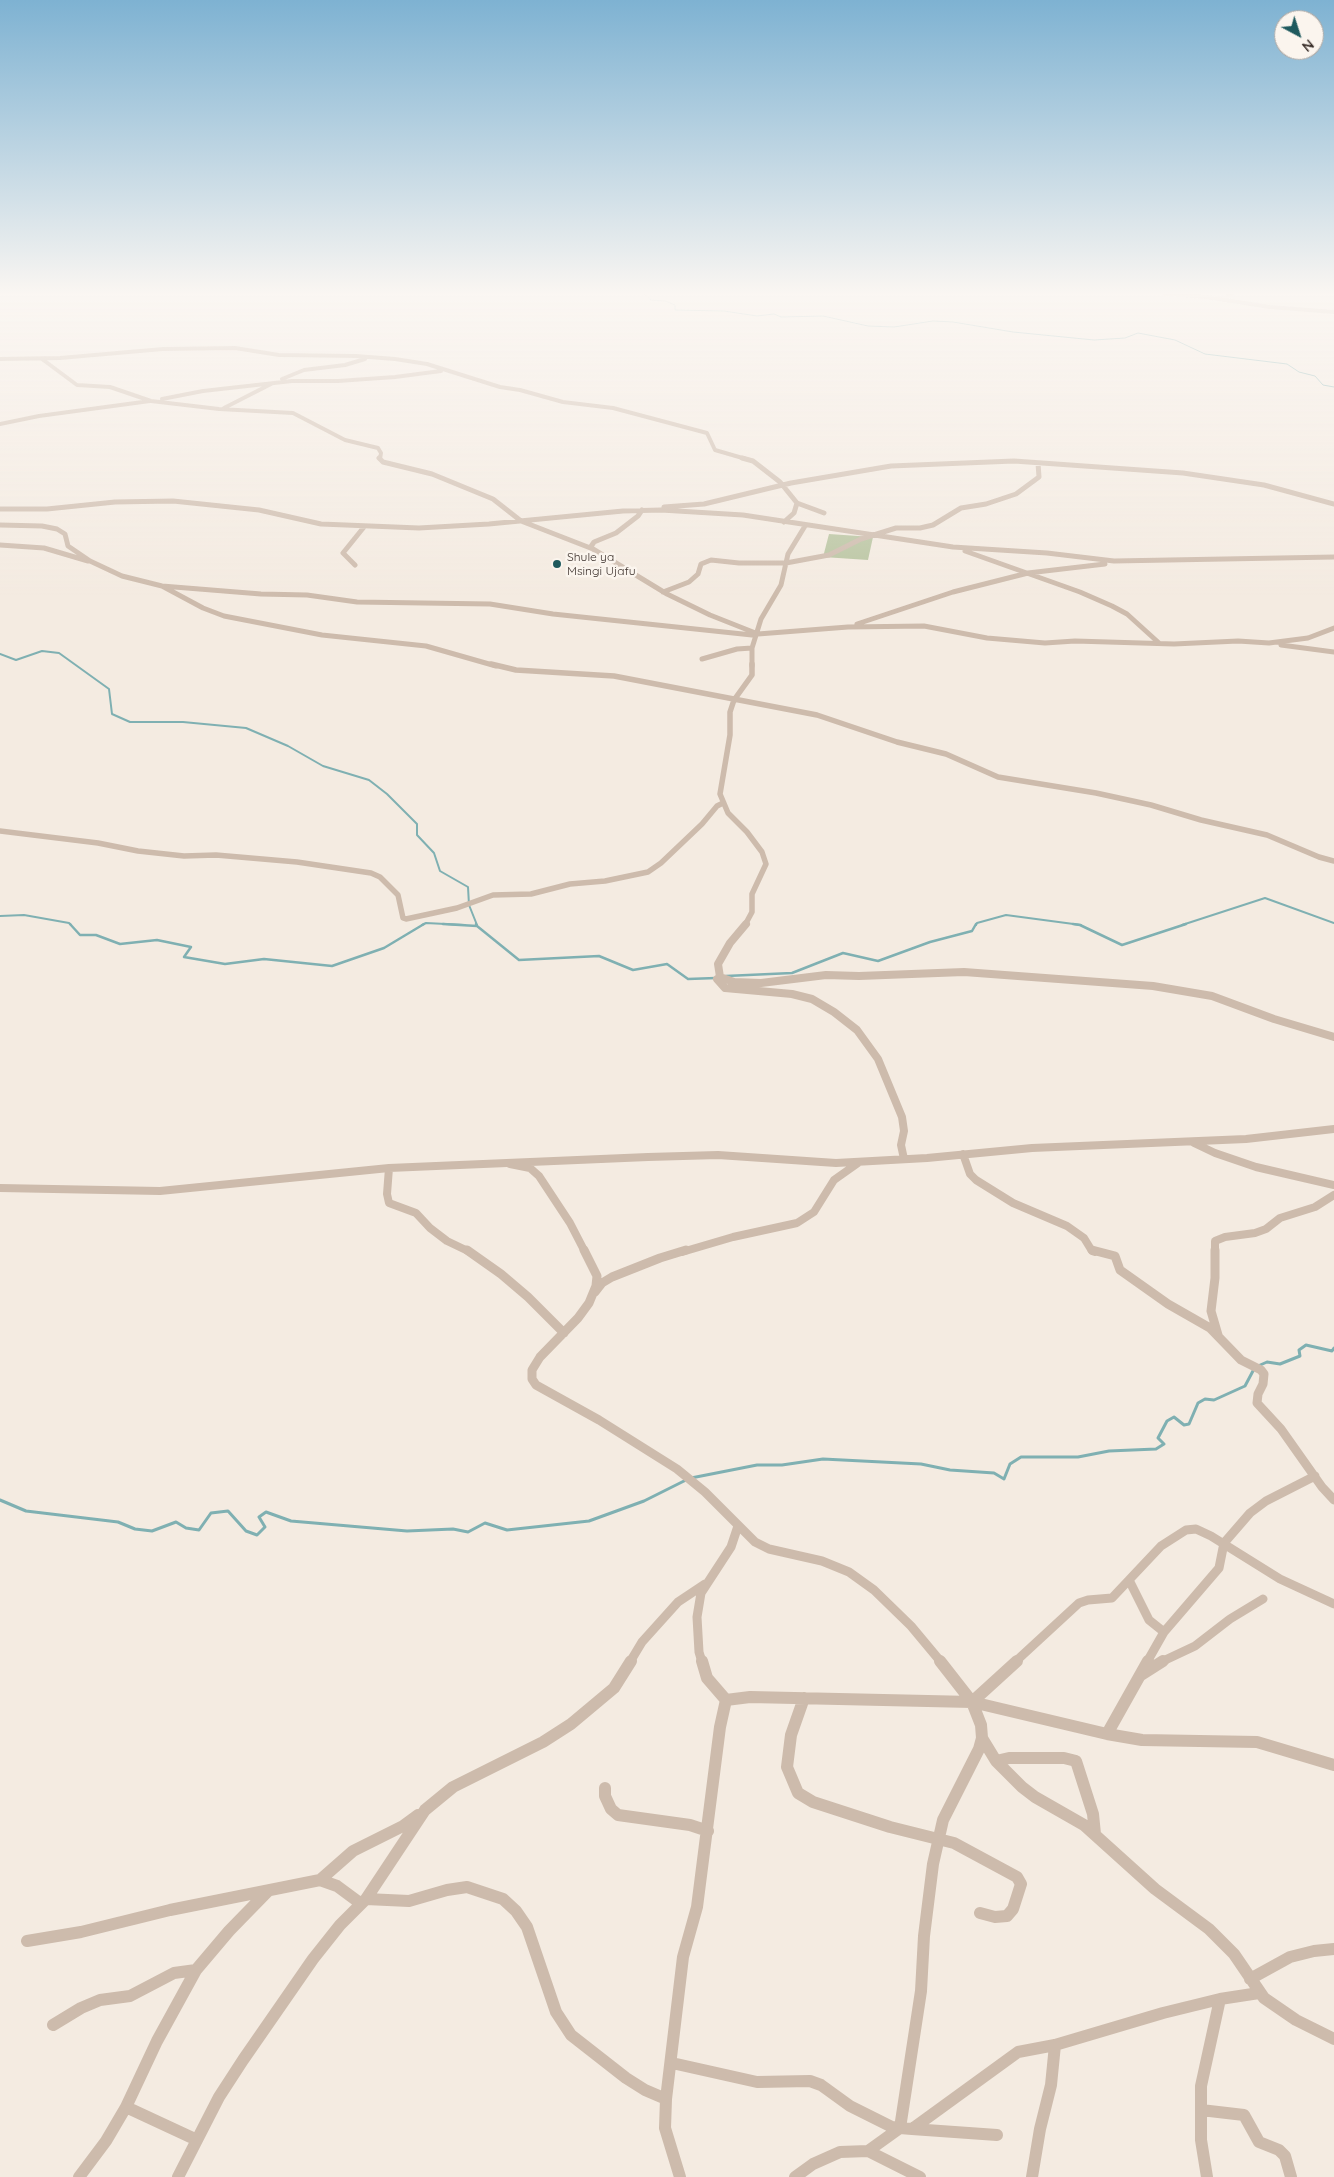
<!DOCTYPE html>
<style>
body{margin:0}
#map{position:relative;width:1334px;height:2177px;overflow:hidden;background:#f4ebe1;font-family:Quicksand,sans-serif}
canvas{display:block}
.north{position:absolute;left:1274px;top:10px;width:50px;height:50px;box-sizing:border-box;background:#fbf5ee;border:1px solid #aea6a0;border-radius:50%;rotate:140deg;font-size:14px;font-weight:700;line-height:20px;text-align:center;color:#3b302b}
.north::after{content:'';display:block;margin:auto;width:18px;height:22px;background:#1f5a5e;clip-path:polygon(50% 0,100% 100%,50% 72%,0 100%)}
</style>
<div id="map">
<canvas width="1334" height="2177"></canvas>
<div class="north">N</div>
</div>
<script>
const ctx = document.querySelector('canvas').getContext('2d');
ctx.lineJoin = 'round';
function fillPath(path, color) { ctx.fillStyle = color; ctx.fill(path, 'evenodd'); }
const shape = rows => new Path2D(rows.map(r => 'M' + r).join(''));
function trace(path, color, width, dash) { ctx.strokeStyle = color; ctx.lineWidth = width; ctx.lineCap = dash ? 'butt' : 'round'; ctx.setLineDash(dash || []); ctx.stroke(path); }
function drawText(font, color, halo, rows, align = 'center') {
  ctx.font = font + ' Quicksand,sans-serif'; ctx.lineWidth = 5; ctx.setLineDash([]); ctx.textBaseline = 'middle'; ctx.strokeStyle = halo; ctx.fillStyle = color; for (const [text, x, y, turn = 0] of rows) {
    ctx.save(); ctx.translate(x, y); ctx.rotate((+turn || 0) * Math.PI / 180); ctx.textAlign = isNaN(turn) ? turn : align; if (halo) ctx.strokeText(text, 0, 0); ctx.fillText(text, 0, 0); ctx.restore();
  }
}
const green = shape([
 [829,534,873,537,868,560,823,557]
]);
const streamFar3 = shape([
 [644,294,651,300,665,301,675,305,675,310,724,311,757,316,774,314,781,317,823,316,868,326,894,327,933,321,953,322,1013,332,1094,340,1125,338,1138,333,1175,340,1205,354,1287,364,1299,372,1315,376,1323,385,1334,387]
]);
const streamFar2 = shape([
 [0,654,16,660,42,651,59,653,109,689,112,714,130,722,183,722,246,728,288,746,323,766,369,780,387,794,417,824,417,835,434,853,440,871,468,887,469,905,477,925],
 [0,916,24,915,69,923,71,925],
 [422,925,426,923,465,925],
 [976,925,977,923,1006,915,1081,925],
 [1182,925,1265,898,1334,923]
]);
const streamFar1 = shape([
 [70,924,80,935,96,935,120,944,157,940,191,947,184,957,225,964,264,959,332,966,384,948,424,924],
 [443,924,477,926,519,960,599,956,633,970,667,964,688,979,716,978],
 [476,924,477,926],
 [1073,924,1080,925,1122,945,1186,924],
 [726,976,792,973,843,953,878,961,930,942,972,931,976,924]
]);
const stream = shape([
 [1258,1366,1267,1362,1280,1364,1300,1356,1299,1350,1306,1345,1332,1351,1334,1348],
 [691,1478,757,1465,782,1465,823,1459,921,1464,950,1470,994,1473,1004,1479,1010,1464,1021,1457,1078,1457,1109,1451,1156,1449,1164,1444,1158,1438,1167,1421,1174,1417,1184,1425,1189,1424,1198,1403,1205,1399,1214,1400,1245,1386,1254,1369],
 [0,1500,26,1511,118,1522,135,1529,152,1531,176,1522,186,1528,199,1530,211,1513,228,1511,246,1531,257,1535,265,1527,259,1517,266,1512,291,1521,407,1531,453,1529,468,1532,485,1523,507,1530,589,1521,644,1501,686,1480]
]);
const minorFar5 = shape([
 [1165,294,1206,297,1270,307,1334,312],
 [1228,294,1232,294],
 [0,359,60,358,163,349,235,348,279,355,356,356,395,359,427,364,500,387,520,390,563,402,613,408,707,433,715,450,746,459],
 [42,359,77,385,110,387,151,401,219,409,293,413,345,440,378,448,381,453,380,459],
 [282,379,304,370,345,365,365,359],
 [162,399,203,391,292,381,338,381,395,377,441,371],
 [224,408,271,384],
 [0,424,39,416,150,401]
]);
const minorFar4 = shape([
 [379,458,383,462,432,474,493,499,521,521,593,549,667,594,710,615,758,634,848,627,924,626,987,638,1045,643,1075,641,1174,644,1238,641,1269,643,1308,638,1334,628],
 [742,458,753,461,780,482,797,503,794,513,784,522],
 [797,503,824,513],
 [664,507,704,504,791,483,891,466,1014,461,1183,473,1264,485,1334,504],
 [0,509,47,509,115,502,173,501,259,510,321,524,419,528,489,524,623,511,661,510,743,515,953,547,1047,553,1114,561,1334,557],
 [0,525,42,526,57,529,65,534,68,546,90,561,122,576,162,586,261,594,307,595,357,602,490,604,553,614,752,635],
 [0,545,44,548,88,561],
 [590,548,594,542,616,533,638,516,642,510],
 [965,551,1080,592,1112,606,1127,614,1159,643],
 [355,565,343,553,364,527],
 [162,586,203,608,224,616,322,635,426,646,496,666],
 [663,592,689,582,698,574,701,564,711,560,739,563,786,563,829,555,861,539,896,528,920,528,933,525,961,508,986,504,1016,494,1039,477,1038,463],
 [857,624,953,592,1028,573,1105,564],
 [1281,645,1334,652],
 [702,659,737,649,752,648],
 [752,666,752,648,761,619,781,585,788,554,805,526]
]);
const minorFar3 = shape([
 [491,664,516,670,614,676,817,715,897,742,946,754,998,777,1096,793,1151,805,1201,820,1267,835,1319,857,1334,861],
 [0,831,98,843,138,851,184,856,216,855,297,862,371,873,380,877,398,895,403,918,406,919,457,908,493,895,531,894,570,884,605,881,648,872,661,863,702,824,717,806,723,803],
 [745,925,752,912,752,894,766,864,762,852,747,832,728,813,720,794,730,735,730,712,734,700,752,675,752,664]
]);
const minorFar2 = shape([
 [746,924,730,943,718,964,720,977,734,982,761,983,826,975,859,976,964,972,1153,986,1212,996,1274,1019,1334,1037],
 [720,977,717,979,725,988,792,994,812,999,834,1012,857,1030,878,1059,902,1117,904,1131,901,1145,904,1159],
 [1194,1143,1215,1153,1256,1167,1334,1185],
 [963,1154,970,1174,976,1180,1013,1203,1067,1226,1084,1238,1092,1251,1095,1252],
 [510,1164,530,1168,539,1176,570,1223,585,1252],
 [389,1168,387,1194,389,1203,416,1213,430,1228,447,1241,470,1252],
 [0,1188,160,1191,389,1168,648,1157,718,1155,836,1163,927,1158,1032,1148,1246,1139,1334,1129],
 [682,1252,733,1237,797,1223,814,1212,834,1180,858,1163],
 [1215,1252,1215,1241,1225,1237,1255,1233,1266,1229,1280,1218,1315,1207,1334,1195]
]);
const minorFar1 = shape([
 [467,1250,501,1274,528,1297,564,1333],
 [584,1250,597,1276,596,1286,589,1303,578,1318,540,1357,532,1370,532,1379,536,1385,599,1420,677,1469,705,1492,755,1542,769,1549,822,1561,849,1572,874,1590,911,1626,941,1662],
 [1092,1250,1115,1256,1120,1270,1168,1304,1210,1328,1241,1360,1261,1370,1264,1374,1263,1384,1258,1394,1257,1403,1281,1429,1322,1487,1334,1500],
 [1215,1250,1215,1278,1211,1311,1218,1335],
 [595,1292,602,1283,612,1277,660,1258,686,1250],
 [1129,1580,1149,1620,1164,1632],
 [630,1662,642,1642,678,1602,705,1584],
 [702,1662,699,1652,697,1617,701,1593,731,1547,738,1526],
 [1015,1662,1079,1603,1088,1600,1112,1598,1161,1546,1186,1530,1196,1529,1211,1536,1280,1579,1334,1604],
 [1147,1662,1164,1632,1219,1568,1224,1543,1250,1513,1266,1501,1315,1476],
 [1161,1662,1195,1646,1230,1619,1263,1599]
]);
const minor = shape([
 [702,1661,707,1678,726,1700],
 [1141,1675,1163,1661],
 [804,1698,791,1735,787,1767,798,1793,813,1802,890,1827,954,1843,1017,1877,1021,1884,1013,1909,1007,1916,995,1917,980,1913],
 [972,1702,1017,1661],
 [1107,1734,1148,1661],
 [982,1738,996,1761,1022,1787,1035,1797,1084,1825,1155,1889,1209,1929,1234,1954,1264,1998,1296,2020,1334,2039],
 [996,1761,1009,1758,1064,1758,1076,1761,1093,1814,1095,1834],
 [605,1788,605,1796,611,1809,618,1815,690,1825,708,1831],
 [320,1880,353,1851,403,1826,418,1815],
 [366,1899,409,1901,447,1890,467,1887,503,1899,516,1911,527,1927,556,2012,571,2035,626,2078,645,2090,666,2099],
 [27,1941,81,1932,170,1910,320,1880,337,1886,360,1903],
 [1250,1979,1290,1957,1314,1951,1334,1949],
 [53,2025,81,2008,100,2000,130,1996,174,1973,196,1970],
 [672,2063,757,2082,810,2081,821,2085,850,2106,892,2127,900,2128,921,1991,924,1936,933,1864,943,1820,979,1749,982,1738,981,1725,972,1702,940,1661],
 [126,2107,197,2140],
 [1201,2110,1244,2115,1259,2142,1279,2150,1285,2156,1291,2177],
 [912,2129,997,2135],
 [868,2151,920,2177],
 [79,2177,106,2141,126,2107,157,2041,196,1970,229,1931,268,1891],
 [178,2177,219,2097,243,2060,313,1959,340,1925,366,1899,425,1810,453,1787,543,1742,571,1724,614,1688,631,1661],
 [680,2177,665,2128,666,2099,683,1957,697,1907,720,1727,726,1700,750,1697,972,1702,1107,1734,1142,1740,1257,1742,1334,1765],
 [795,2177,813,2164,840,2152,868,2151,900,2128,912,2129,1018,2052,1055,2045,1163,2013,1220,1999,1259,1993],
 [1032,2177,1040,2129,1051,2085,1055,2045],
 [1207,2177,1201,2140,1201,2086,1220,1999]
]);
const markers = [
 [557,564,5,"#1f5a5e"]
];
const farPoinames = [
 ["Shule ya",567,557],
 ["Msingi Ujafu",567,571]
];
fillPath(green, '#b8c4a0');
trace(streamFar3, '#7fb0b2', 1);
trace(streamFar2, '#7fb0b2', 2);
trace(streamFar1, '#7fb0b2', 2.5);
trace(stream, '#7fb0b2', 3);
trace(minorFar5, '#cdbbac', 4);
trace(minorFar4, '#cdbbac', 5);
trace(minorFar3, '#cdbbac', 5.5);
trace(minorFar2, '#cdbbac', 8);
trace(minorFar1, '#cdbbac', 9);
trace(minor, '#cdbbac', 12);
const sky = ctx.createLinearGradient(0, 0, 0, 599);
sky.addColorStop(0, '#7eb2d2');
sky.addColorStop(0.49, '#faf6f2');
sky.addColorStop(1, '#faf6f200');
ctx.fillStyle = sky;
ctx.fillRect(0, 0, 1334, 599);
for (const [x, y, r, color] of markers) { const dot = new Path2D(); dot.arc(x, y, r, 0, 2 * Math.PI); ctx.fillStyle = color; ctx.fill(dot); trace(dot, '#fbf5ee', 2); }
drawText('12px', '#3b302b', '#fbf5ee', farPoinames, 'left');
</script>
